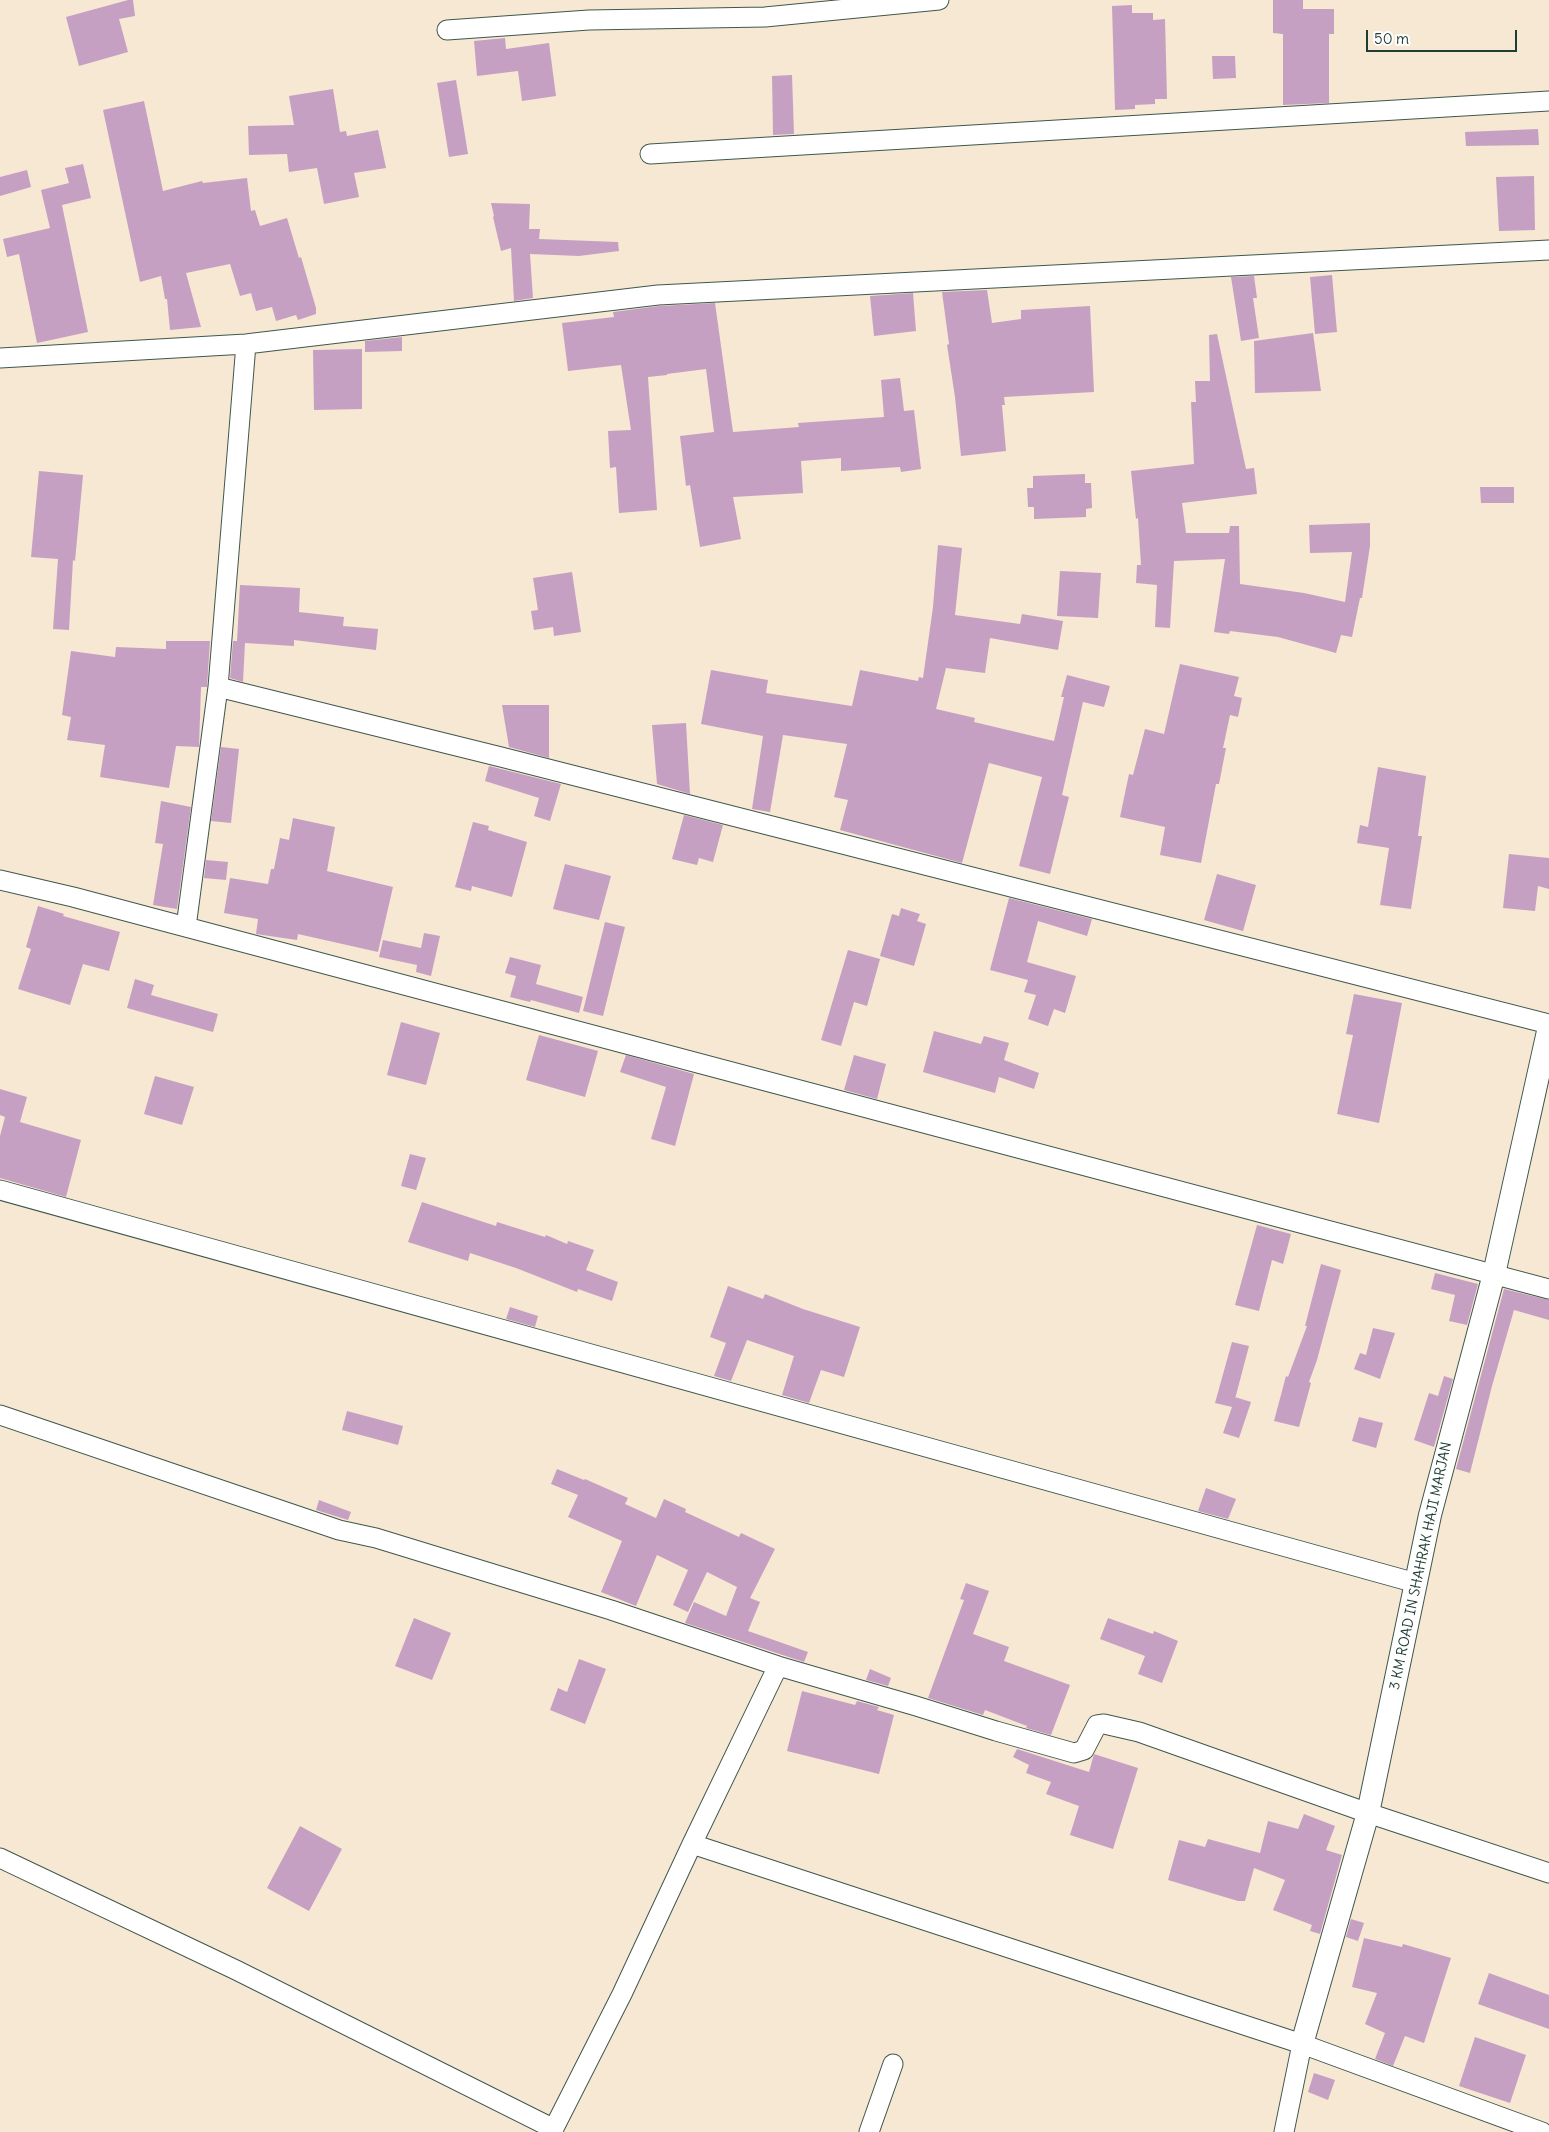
<!DOCTYPE html>
<style>
body{margin:0}
#map{position:relative;width:1549px;height:2132px;overflow:hidden;background:#f6e8d3;font-family:Delius,sans-serif}
canvas{display:block}
.scale{position:absolute;left:1366px;top:30px;width:151px;height:22px;box-sizing:border-box;border:2px solid #1f3d34;border-top:0;padding-left:6px;font-size:15px;line-height:18px;white-space:nowrap;color:#1f3d34;-webkit-text-stroke:4px #fff;paint-order:stroke}
</style>
<div id="map">
<canvas width="1549" height="2132"></canvas>
<div class="scale">50 m</div>
</div>
<script>
const ctx = document.querySelector('canvas').getContext('2d');
ctx.lineJoin = 'round';
function fillPath(path, color) { ctx.fillStyle = color; ctx.fill(path, 'evenodd'); }
const shape = rows => new Path2D(rows.map(r => 'M' + r).join(''));
function trace(path, color, width, dash) { ctx.strokeStyle = color; ctx.lineWidth = width; ctx.lineCap = dash ? 'butt' : 'round'; ctx.setLineDash(dash || []); ctx.stroke(path); }
function drawText(font, color, halo, rows, align = 'center') {
  ctx.font = font + ' Delius,sans-serif'; ctx.lineWidth = 5; ctx.setLineDash([]); ctx.textBaseline = 'middle'; ctx.strokeStyle = halo; ctx.fillStyle = color; for (const [text, x, y, turn = 0] of rows) {
    ctx.save(); ctx.translate(x, y); ctx.rotate((+turn || 0) * Math.PI / 180); ctx.textAlign = isNaN(turn) ? turn : align; if (halo) ctx.strokeText(text, 0, 0); ctx.fillText(text, 0, 0); ctx.restore();
  }
}
const building = shape([
 [128,0,133,0,135,16,119,19,128,52,79,66,66,17],
 [1273,0,1303,0,1303,9,1334,9,1334,34,1329,34,1329,103,1283,105,1283,34,1273,33],
 [1132,5,1132,13,1153,13,1153,20,1165,19,1167,99,1155,99,1155,104,1135,105,1135,109,1115,110,1112,6],
 [505,38,506,49,549,43,556,96,522,101,518,71,477,76,474,41],
 [1212,56,1235,56,1236,78,1213,79],
 [792,75,794,134,773,135,772,76],
 [456,80,468,154,449,157,437,83],
 [333,89,340,132,346,131,347,136,378,130,386,168,354,173,359,197,324,204,317,168,289,172,287,154,249,155,248,126,294,125,289,96],
 [144,101,163,191,202,181,203,183,247,178,251,211,255,210,260,226,287,218,299,258,301,257,316,308,316,314,298,320,296,315,276,321,272,307,256,311,251,293,240,296,230,264,186,273,201,327,170,330,167,299,165,299,161,276,140,282,103,110],
 [1538,129,1539,145,1466,146,1465,132],
 [83,164,91,198,62,205,88,332,37,343,19,254,7,257,3,239,50,228,41,190,69,183,65,168],
 [27,170,31,187,0,196,0,177],
 [1534,176,1535,230,1499,231,1496,177],
 [491,203,530,204,529,229,540,229,539,239,618,242,619,251,579,256,530,254,533,298,514,301,511,248,501,251,493,217,494,216],
 [1332,275,1337,332,1315,334,1310,277],
 [1254,276,1257,298,1253,298,1259,338,1241,341,1231,277],
 [987,290,992,323,1021,319,1021,310,1090,306,1094,392,1004,397,1005,405,1002,405,1006,451,961,456,955,397,947,345,949,344,942,292],
 [913,293,916,331,874,336,870,296],
 [715,303,733,432,799,427,798,423,884,417,881,380,900,378,904,411,914,410,921,469,901,472,900,467,841,471,841,458,801,461,803,493,733,497,741,539,700,547,690,485,686,486,680,436,714,432,706,369,667,374,667,375,648,377,657,510,619,513,616,467,610,468,608,431,631,430,621,365,568,371,562,323,614,317,613,312,659,306],
 [1313,333,1321,391,1255,393,1254,341],
 [1217,334,1246,469,1254,468,1257,494,1182,503,1186,533,1229,533,1230,526,1239,526,1240,584,1304,593,1345,602,1352,552,1310,553,1309,525,1370,523,1370,546,1362,598,1360,598,1352,637,1341,635,1336,653,1278,637,1230,631,1229,634,1214,632,1225,559,1174,561,1170,628,1155,627,1157,585,1136,583,1137,565,1141,565,1138,518,1136,519,1131,471,1194,464,1191,402,1196,402,1195,381,1210,381,1209,335],
 [402,337,402,351,365,352,365,341],
 [362,349,362,409,314,410,313,350],
 [39,471,83,475,75,561,73,560,69,630,53,629,58,559,31,557],
 [1085,474,1085,483,1091,483,1092,508,1086,509,1086,517,1034,519,1034,507,1028,507,1027,488,1033,488,1033,476],
 [1480,487,1514,487,1514,503,1481,503],
 [938,545,962,548,955,615,1020,624,1022,614,1063,621,1058,650,990,638,985,673,946,668,936,709,975,718,974,722,1054,741,1064,697,1061,697,1067,675,1110,686,1104,707,1083,702,1062,795,1069,797,1050,874,1019,866,1042,777,989,763,962,863,840,830,848,800,834,797,847,744,783,735,770,812,752,809,763,736,701,724,711,670,768,680,766,693,852,706,860,670,918,681,919,677,923,678,933,607],
 [1060,571,1101,573,1098,618,1057,616],
 [572,572,581,632,554,636,553,627,534,630,531,611,538,610,533,578],
 [240,585,300,588,299,612,344,617,343,626,378,629,376,650,294,640,294,646,245,643,243,682,230,678,233,641,237,641],
 [166,641,210,641,207,687,201,687,199,747,176,746,169,788,100,777,105,745,67,740,71,717,62,715,71,651,115,657,116,647,166,649],
 [1180,664,1239,677,1234,696,1242,698,1238,717,1230,715,1223,748,1226,748,1219,784,1216,784,1201,863,1160,855,1165,827,1120,817,1129,774,1133,775,1145,729,1164,734],
 [502,705,549,705,549,758,509,747],
 [686,723,690,794,657,784,652,725],
 [221,747,239,749,231,823,211,821],
 [489,766,561,784,550,821,534,816,539,798,485,781],
 [1378,767,1426,776,1418,836,1422,836,1411,909,1380,905,1389,848,1357,843,1360,825,1368,827],
 [161,801,191,807,177,909,153,905,163,844,155,843],
 [684,815,723,825,713,862,699,858,697,865,672,859],
 [293,818,335,827,327,871,393,887,378,952,298,934,297,940,256,934,258,919,224,913,230,878,268,884,271,869,274,869,280,838,289,840],
 [473,822,489,826,488,830,527,842,512,897,472,886,471,891,455,887],
 [1509,854,1549,858,1549,889,1538,886,1535,911,1503,908],
 [206,860,228,862,226,880,204,878],
 [565,864,611,876,599,920,553,909],
 [1217,874,1256,885,1243,931,1204,920],
 [1009,898,1092,919,1087,936,1038,921,1027,962,1076,976,1065,1013,1054,1009,1048,1026,1028,1019,1036,995,1024,992,1028,980,990,970],
 [38,906,64,914,63,916,120,932,109,971,83,964,70,1005,18,989,31,949,26,947],
 [901,908,920,914,917,921,926,924,914,966,880,956,892,914,899,916],
 [605,922,625,927,603,1016,583,1011],
 [424,933,440,936,431,976,416,972,417,965,379,957,383,940,421,948],
 [848,950,880,959,867,1006,854,1002,841,1046,821,1040],
 [510,957,541,965,536,984,583,997,579,1013,531,1000,530,1002,510,997,516,976,505,973],
 [135,979,154,985,151,995,218,1014,213,1032,127,1008],
 [1354,994,1402,1003,1379,1123,1337,1114,1353,1035,1346,1034],
 [401,1022,440,1033,426,1085,387,1075],
 [934,1031,981,1044,984,1036,1009,1043,1004,1060,1039,1073,1034,1089,999,1077,995,1093,923,1072],
 [539,1035,598,1051,585,1097,526,1080],
 [626,1055,694,1074,675,1146,651,1139,666,1087,620,1072],
 [854,1055,886,1064,877,1099,844,1090],
 [155,1076,194,1087,182,1125,144,1114],
 [0,1089,27,1097,20,1122,81,1140,66,1197,0,1178,0,1136,5,1117,0,1115],
 [410,1154,426,1158,416,1190,401,1186],
 [422,1202,496,1226,497,1222,545,1237,546,1235,567,1244,568,1241,594,1250,586,1270,618,1282,612,1301,578,1289,577,1292,516,1268,470,1253,468,1261,408,1242],
 [1257,1225,1291,1234,1283,1264,1272,1260,1259,1311,1235,1305],
 [1321,1264,1341,1270,1317,1360,1309,1382,1311,1383,1299,1427,1274,1421,1286,1376,1288,1377,1307,1326,1305,1326],
 [1435,1273,1478,1284,1467,1325,1449,1321,1455,1295,1431,1289],
 [728,1286,763,1299,765,1294,803,1309,860,1327,844,1377,821,1370,809,1403,782,1395,794,1356,747,1340,731,1381,714,1376,726,1343,710,1337],
 [1504,1289,1549,1300,1549,1320,1514,1310,1492,1386,1470,1473,1456,1469],
 [510,1307,538,1316,535,1327,506,1319],
 [1373,1328,1395,1333,1380,1379,1354,1369,1360,1353,1366,1355],
 [1232,1342,1249,1346,1235,1399,1235,1397,1251,1402,1239,1438,1223,1433,1232,1407,1215,1403],
 [1444,1376,1453,1379,1434,1447,1414,1440,1429,1393,1438,1396],
 [347,1411,403,1426,398,1445,342,1430],
 [1359,1417,1383,1423,1376,1448,1352,1441],
 [557,1469,584,1480,585,1479,628,1498,625,1504,656,1518,664,1499,686,1509,685,1512,739,1537,741,1533,775,1549,750,1598,760,1602,748,1631,808,1652,804,1662,685,1623,694,1602,726,1616,737,1587,707,1572,688,1612,673,1605,688,1570,657,1555,636,1606,601,1592,622,1541,568,1517,578,1495,551,1484],
 [1206,1488,1236,1499,1228,1519,1198,1511],
 [319,1500,351,1512,348,1520,316,1510],
 [966,1583,989,1591,973,1634,1009,1647,1004,1661,1070,1685,1051,1735,1026,1728,1027,1726,985,1710,983,1715,928,1698,964,1600,960,1599],
 [414,1618,451,1633,432,1680,395,1666],
 [1108,1618,1153,1634,1154,1631,1178,1641,1162,1683,1138,1674,1145,1656,1100,1639],
 [579,1659,606,1669,585,1724,550,1710,558,1688,567,1692],
 [870,1669,891,1678,888,1686,866,1680],
 [802,1691,855,1705,857,1701,879,1707,877,1710,894,1715,879,1774,787,1751],
 [1017,1749,1089,1772,1094,1754,1138,1768,1113,1849,1070,1835,1079,1806,1046,1794,1051,1782,1026,1773,1029,1765,1013,1757],
 [1304,1814,1335,1826,1326,1850,1342,1855,1320,1934,1310,1931,1312,1925,1273,1910,1285,1880,1254,1868,1245,1901,1238,1901,1168,1880,1179,1840,1205,1847,1208,1839,1260,1853,1268,1821,1298,1829],
 [300,1826,342,1849,309,1911,267,1888],
 [1351,1919,1364,1923,1358,1941,1346,1937],
 [1364,1938,1402,1947,1403,1944,1451,1958,1424,2043,1405,2036,1393,2066,1375,2059,1385,2033,1365,2024,1377,1993,1352,1987],
 [1489,1973,1549,1995,1549,2029,1478,2004],
 [1475,2037,1526,2055,1510,2103,1459,2086],
 [1314,2073,1335,2080,1328,2100,1308,2092]
]);
const minor = shape([
 [447,30,589,20,765,17,939,0],
 [650,154,1549,101],
 [0,358,246,344,658,295,1549,250],
 [218,687,501,757,1549,1024],
 [0,880,73,897,1549,1289],
 [186,927,218,687,246,344],
 [0,1190,1416,1583],
 [0,1415,339,1530,376,1538,611,1610,778,1666,916,1706,996,1731,1074,1753,1084,1750,1097,1725,1104,1724,1139,1732,1368,1813,1549,1873],
 [692,1844,1302,2044,1542,2132],
 [0,1858,236,1970,554,2129],
 [552,2132,622,1994,692,1844,778,1666],
 [869,2132,893,2064],
 [1284,2132,1302,2044]
]);
const tertiary = shape([
 [1302,2044,1368,1813,1430,1515,1494,1274,1549,1027]
]);
const streetNames = [
 ["3 KM ROAD IN SHAHRAK HAJI MARJAN",1421,1566,-78]
];
fillPath(building, '#c6a0c3');
trace(minor, '#3f574c', 21);
trace(tertiary, '#3f574c', 24);
trace(minor, '#fff', 19);
trace(tertiary, '#fff', 22);
drawText('14px', '#1f3d34', '#fff', streetNames);
</script>
